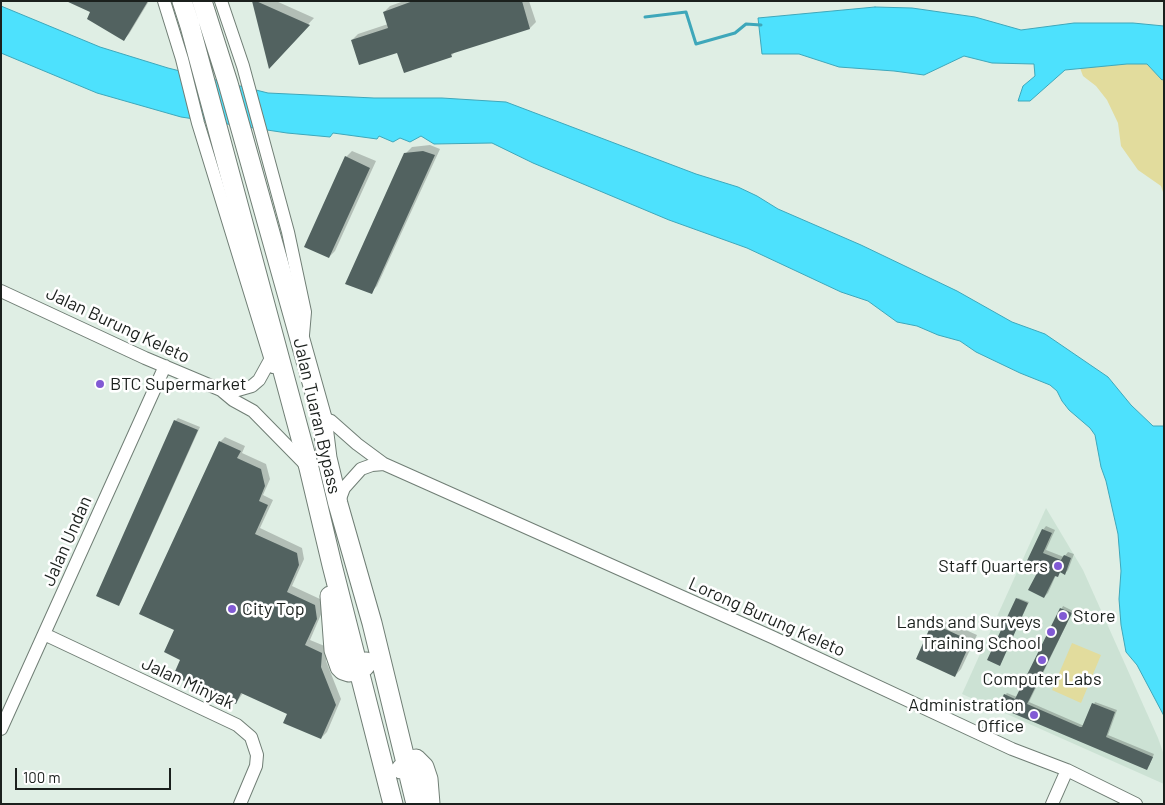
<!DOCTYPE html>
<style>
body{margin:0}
#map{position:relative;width:1165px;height:805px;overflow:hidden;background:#dfeee4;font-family:Barlow,sans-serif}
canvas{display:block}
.frame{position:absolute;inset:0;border:2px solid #1b201d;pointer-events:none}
.scale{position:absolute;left:15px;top:768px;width:156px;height:22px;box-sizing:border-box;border:2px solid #1b201d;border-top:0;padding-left:6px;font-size:15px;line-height:18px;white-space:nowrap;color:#1b201d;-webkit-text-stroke:4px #fff;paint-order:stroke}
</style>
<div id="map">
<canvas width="1165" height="805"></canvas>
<div class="frame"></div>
<div class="scale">100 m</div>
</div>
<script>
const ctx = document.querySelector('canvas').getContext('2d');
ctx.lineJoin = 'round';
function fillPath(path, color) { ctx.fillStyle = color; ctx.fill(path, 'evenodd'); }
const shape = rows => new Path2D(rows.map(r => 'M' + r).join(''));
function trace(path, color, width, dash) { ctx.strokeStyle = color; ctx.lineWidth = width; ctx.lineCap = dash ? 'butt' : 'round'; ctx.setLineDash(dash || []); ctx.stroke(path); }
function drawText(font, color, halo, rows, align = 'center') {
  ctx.font = font + ' Barlow,sans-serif'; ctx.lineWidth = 5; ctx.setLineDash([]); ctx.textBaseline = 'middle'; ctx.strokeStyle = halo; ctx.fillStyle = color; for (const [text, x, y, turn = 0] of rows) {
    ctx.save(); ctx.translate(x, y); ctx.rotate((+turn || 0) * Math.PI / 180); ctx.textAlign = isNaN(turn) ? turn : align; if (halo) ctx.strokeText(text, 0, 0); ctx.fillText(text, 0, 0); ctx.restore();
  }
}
const built = shape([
 [1046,508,1083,570,1158,738,1164,755,1164,784,962,694]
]);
const green = shape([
 [1127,64,1147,64,1162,80,1164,79,1164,195,1161,186,1138,170,1121,146,1118,123,1107,100,1096,86,1083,76,1080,68],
 [1072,643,1101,655,1081,703,1052,690]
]);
const water = shape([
 [1,6,100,47,168,68,268,93,374,98,442,98,506,102,696,174,738,187,757,196,778,209,861,245,957,291,1012,322,1045,334,1108,377,1131,405,1153,426,1164,426,1164,716,1137,665,1126,652,1121,625,1119,599,1121,571,1118,534,1106,481,1101,467,1095,435,1090,428,1069,410,1062,401,1057,391,1050,385,1020,373,976,352,960,341,938,335,917,326,897,322,868,301,841,292,747,248,669,220,533,163,492,143,434,144,421,136,410,142,400,138,393,142,379,136,377,139,333,133,330,137,287,133,181,117,97,93,1,53,1,6],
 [875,7,912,8,975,17,1021,30,1074,23,1133,23,1164,26,1164,79,1162,80,1147,64,1127,64,1065,70,1030,101,1018,101,1023,86,1035,76,1034,64,992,63,964,56,924,75,894,71,839,67,799,54,762,54,758,18,875,7]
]);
const shadow = shape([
 [98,1,149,1,129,34,124,39],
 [253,1,276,1,314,18,269,66],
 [404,1,529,1,536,22,530,28,455,52,451,56,398,52,352,40,358,34,388,24,384,12,390,6],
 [430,145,440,149,377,286,371,292,405,154,412,147],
 [352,151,376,161,335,251,329,257,346,157],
 [178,418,200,427,121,602,119,604,175,421],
 [225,437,245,446,242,453,266,464,270,479,263,495,273,500,260,528,302,548,304,559,292,586,320,599,322,612,310,640,327,647,326,661,341,699,327,732,321,738,289,714,243,693,236,703,182,659,176,629,220,442],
 [1046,526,1055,530,1046,550,1064,557,1068,552,1074,554,1068,570,1065,573,1062,572,1056,575,1048,593,1044,597,1039,573,1043,530],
 [1018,598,1029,602,1000,663,1017,599],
 [1063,606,1073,611,1029,702,1082,725,1084,725,1095,702,1117,710,1108,735,1154,754,1149,766,1005,695,1007,693,1017,697],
 [939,618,977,635,961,669,955,676,933,624]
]);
const stream = shape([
 [645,17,686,12,696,44,735,33,746,24,761,25]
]);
const building = shape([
 [66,1,148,1,124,41,87,19,90,12],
 [252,1,256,1,310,25,269,69],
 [413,1,522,1,530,29,451,54,452,57,404,73,397,53,359,65,351,40,388,28,383,12],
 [423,151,435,155,372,294,345,284,404,153],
 [345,156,370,168,329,258,304,247],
 [174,420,198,430,119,606,96,596],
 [219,441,241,451,237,458,261,469,265,486,259,501,268,505,255,534,297,553,299,565,287,592,315,605,317,619,305,645,322,653,321,667,336,705,321,739,283,723,287,714,241,693,236,704,173,676,180,660,164,652,174,630,139,614],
 [1042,529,1052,533,1043,553,1061,560,1064,555,1071,558,1065,575,1060,572,1058,577,1055,576,1044,598,1028,590,1037,573,1024,567],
 [1016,598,1028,603,1000,666,987,660],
 [1060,608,1072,613,1027,704,1080,727,1082,727,1092,703,1115,712,1106,737,1153,757,1147,770,998,707,1004,694,1015,699],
 [932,623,971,641,955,677,916,659]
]);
const minor = shape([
 [164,1,182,59,198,123,273,367],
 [221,1,243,66,288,232,305,312,303,335],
 [1,291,145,358,221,390,231,392,252,386,259,380,270,360],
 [221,390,233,400,253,411,306,465],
 [322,418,331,421,357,444,384,464,772,637,1012,749,1067,770,1136,804],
 [338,504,344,488,361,469,372,465,384,464],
 [44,634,237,725,251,737,257,755,256,766,240,804],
 [1,729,165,366],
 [1052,804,1067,770]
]);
const highway = shape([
 [182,1,190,26,309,468,332,565,393,804],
 [202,1,228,83,322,418,327,458,338,504,372,623,416,804],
 [330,596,334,650,340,667,343,670,349,672,360,670,365,666,366,662],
 [401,769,409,761,416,759,424,767,428,779,430,804]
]);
const markers = [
 [100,384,5,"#815ad4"],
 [1058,566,5,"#815ad4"],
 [232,609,5,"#815ad4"],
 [1063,616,5,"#815ad4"],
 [1051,632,5,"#815ad4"],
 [1042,660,5,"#815ad4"],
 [1034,715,5,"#815ad4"]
];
const streetNames = [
 ["Jalan Burung Keleto",118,325,25],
 ["Jalan Tuaran Bypass",317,416,77],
 ["Jalan Undan",67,541,-66],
 ["Lorong Burung Keleto",767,617,24],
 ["Jalan Minyak",188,683,25]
];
const poiNames = [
 ["BTC Supermarket",110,384],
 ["Staff Quarters",1048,566,"right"],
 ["City Top",242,609],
 ["Store",1073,616],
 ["Lands and Surveys",1041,622,"right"],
 ["Training School",1041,643,"right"],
 ["Computer Labs",1042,679,"center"],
 ["Administration",1024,705,"right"],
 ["Office",1024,726,"right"]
];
fillPath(built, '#cce2d4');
fillPath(green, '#e2dc9d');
fillPath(water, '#4de1fd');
trace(water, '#3ea7ba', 1);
fillPath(shadow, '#0003');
trace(stream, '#3ea7ba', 3);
fillPath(building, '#526260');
trace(minor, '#707e75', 14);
trace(highway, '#707e75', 21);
trace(minor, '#fff', 12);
trace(highway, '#fff', 19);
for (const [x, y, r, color] of markers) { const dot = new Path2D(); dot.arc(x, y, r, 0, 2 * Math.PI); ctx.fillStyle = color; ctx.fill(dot); trace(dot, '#fff', 2); }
drawText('18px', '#1b201d', '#fff', streetNames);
drawText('18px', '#1b201d', '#fff', poiNames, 'left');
</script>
